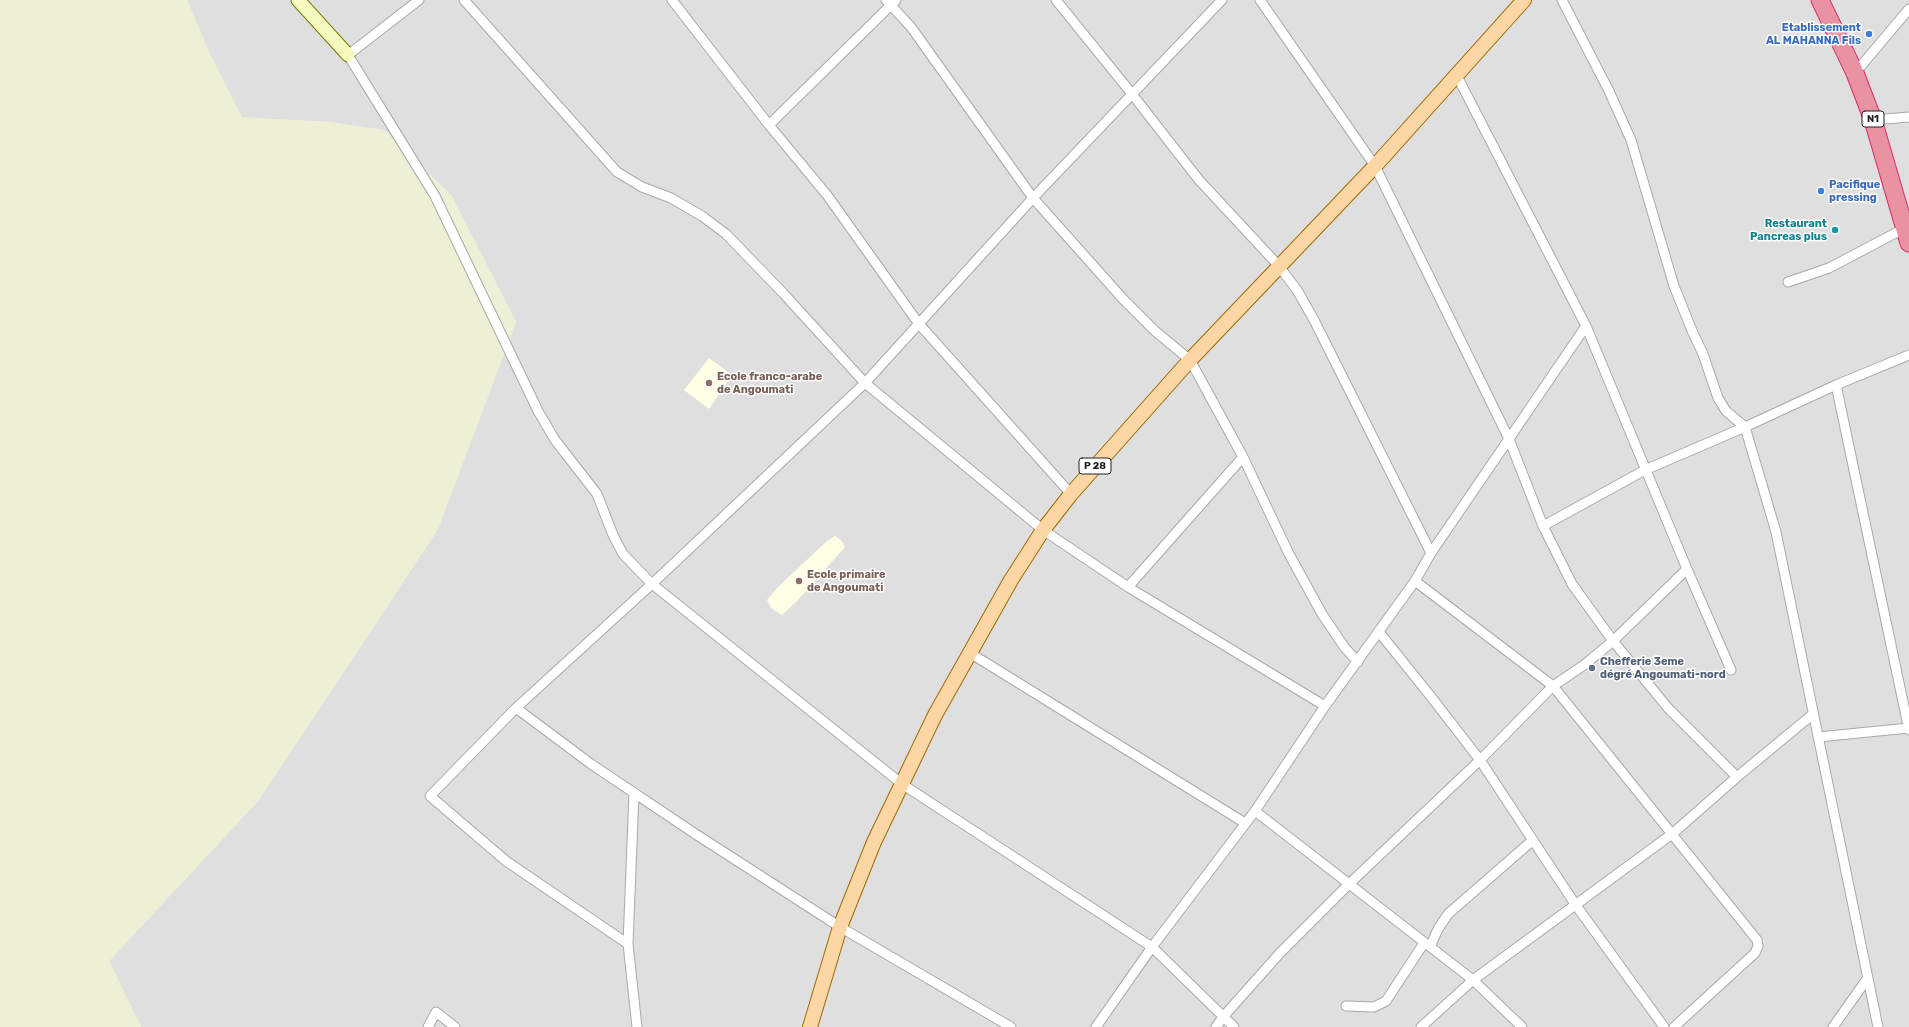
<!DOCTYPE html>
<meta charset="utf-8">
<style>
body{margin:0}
canvas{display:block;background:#f2efe9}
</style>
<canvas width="1909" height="1027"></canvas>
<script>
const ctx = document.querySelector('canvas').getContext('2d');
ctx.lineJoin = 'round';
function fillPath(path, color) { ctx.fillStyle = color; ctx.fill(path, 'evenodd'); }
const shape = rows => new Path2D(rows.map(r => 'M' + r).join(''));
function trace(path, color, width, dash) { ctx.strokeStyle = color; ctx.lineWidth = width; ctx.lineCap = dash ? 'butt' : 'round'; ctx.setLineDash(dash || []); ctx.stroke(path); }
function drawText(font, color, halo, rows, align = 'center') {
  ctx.font = font + ' Rubik,sans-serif'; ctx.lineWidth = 3; ctx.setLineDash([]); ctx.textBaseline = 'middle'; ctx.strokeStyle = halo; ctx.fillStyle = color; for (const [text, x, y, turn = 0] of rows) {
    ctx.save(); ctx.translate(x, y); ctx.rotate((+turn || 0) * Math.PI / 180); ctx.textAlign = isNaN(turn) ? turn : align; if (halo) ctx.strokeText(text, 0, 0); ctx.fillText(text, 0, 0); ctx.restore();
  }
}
const residential = shape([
 [187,0,1909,0,1909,1027,141,1027,109,961,259,800,438,529,516,322,451,195,383,130,329,122,242,118,209,52]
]);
const education = shape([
 [709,358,732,375,709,409,684,390],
 [835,536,841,540,845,547,798,600,782,615,771,608,767,600,777,588,827,541]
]);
const farmland = shape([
 [0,0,187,0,209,52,242,117,329,122,384,130,451,195,516,322,438,529,259,800,109,961,141,1027,0,1027]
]);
const street = shape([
 [419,0,348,55,435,196,538,411,555,440,597,494,613,535,623,554,652,584,902,784,1152,947,1234,1027],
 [464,0,617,172,642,187,671,198,702,216,726,234,783,293,865,383,1043,530,1128,587,1325,706],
 [672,0,769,125,827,195,919,324,1071,494],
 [886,0,911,27,1033,198,1123,299,1155,331,1190,360,1243,457,1289,554,1322,614,1345,648,1358,662],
 [1056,0,1132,94,1199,180,1278,265,1297,290,1314,320,1431,553],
 [1260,0,1375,166,1509,439,1543,526,1572,584,1613,641,1668,708,1737,777,1672,834,1473,980,1421,1027],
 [1562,0,1609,91,1631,140,1674,286,1693,333,1703,354,1718,398,1726,411,1745,427,1776,532,1878,1027],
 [1855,73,1909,9],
 [1873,120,1909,117],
 [769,125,896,0],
 [1788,282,1829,268,1905,228],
 [1836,385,1909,730],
 [1543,526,1645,470,1745,427,1836,385,1909,355],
 [1687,569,1731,670],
 [1415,581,1553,686,1757,940,1758,946,1755,953,1674,1027],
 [1128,587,1243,457],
 [1379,632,1432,698,1480,760,1575,904,1664,1027],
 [970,653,1245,823],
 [516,708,430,796,506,861,628,944],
 [1818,737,1909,728],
 [1737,777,1813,714],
 [634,793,628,944,637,1027],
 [1255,811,1473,980,1522,1027],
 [1430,947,1438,929,1448,914,1533,840],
 [1346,1006,1374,1007,1386,1001,1424,943],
 [428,1027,436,1012,455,1027],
 [1011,1027,840,927,697,835,591,764,516,708,652,584,865,383,1033,198,1222,0],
 [1096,1027,1152,947,1255,811,1325,706,1415,581,1431,553,1586,326],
 [1216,1027,1223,1017,1280,953,1349,884,1480,760,1553,686,1584,665,1613,641,1687,569,1586,326,1456,74],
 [1833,1027,1867,979]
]);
const secondary = shape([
 [298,0,348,55]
]);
const primary = shape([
 [810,1027,840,927,874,842,935,715,1011,580,1043,530,1071,494,1190,360,1375,166,1524,0]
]);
const highway = shape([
 [1820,0,1855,73,1873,120,1909,243]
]);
const markers = [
 [1869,34,4,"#3f7fe0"],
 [1821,191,4,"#3f7fe0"],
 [1835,230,4,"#0f9aa8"],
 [709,383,4,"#8d6e63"],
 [799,581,4,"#8d6e63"],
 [1592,668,4,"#5c6f8a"]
];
const shields = [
 [1873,119,22],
 [1095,466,32]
];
const shieldNames = [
 ["N1",1873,119],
 ["P 28",1095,466]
];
const shopNames = [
 ["Etablissement",1861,28],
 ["AL MAHANNA Fils",1861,41],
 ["Pacifique",1829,185,"left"],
 ["pressing",1829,198,"left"]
];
const cultureNames = [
 ["Restaurant",1827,224],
 ["Pancreas plus",1827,237]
];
const educationNames = [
 ["Ecole franco-arabe",717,377],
 ["de Angoumati",717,390],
 ["Ecole primaire",807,575],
 ["de Angoumati",807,588]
];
const serviceNames = [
 ["Chefferie 3eme",1600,662],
 ["dégré Angoumati-nord",1600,675]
];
fillPath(residential, '#e0dfdf');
fillPath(education, '#ffffe5');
fillPath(farmland, '#eef0d5');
trace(street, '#a9a9a9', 11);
trace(secondary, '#707d05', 15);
trace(primary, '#a06b00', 16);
trace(highway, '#dc2a67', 19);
trace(street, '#fff', 9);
trace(secondary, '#f7fabf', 13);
trace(primary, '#fcd6a4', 14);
trace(highway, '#e892a2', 17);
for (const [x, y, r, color] of markers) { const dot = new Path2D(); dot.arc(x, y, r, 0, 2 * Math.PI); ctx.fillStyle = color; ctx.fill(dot); trace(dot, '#fff', 1.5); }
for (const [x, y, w] of shields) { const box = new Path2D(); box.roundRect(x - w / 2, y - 8, w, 16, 3); ctx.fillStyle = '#fff'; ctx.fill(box); trace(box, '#222', 1); }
drawText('bold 10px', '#222', null, shieldNames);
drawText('bold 11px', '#366cbe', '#fff', shopNames, 'right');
drawText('bold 11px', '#0d838f', '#fff', cultureNames, 'right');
drawText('bold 11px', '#785e54', '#fff', educationNames, 'left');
drawText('bold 11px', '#4e5e75', '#fff', serviceNames, 'left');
</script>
